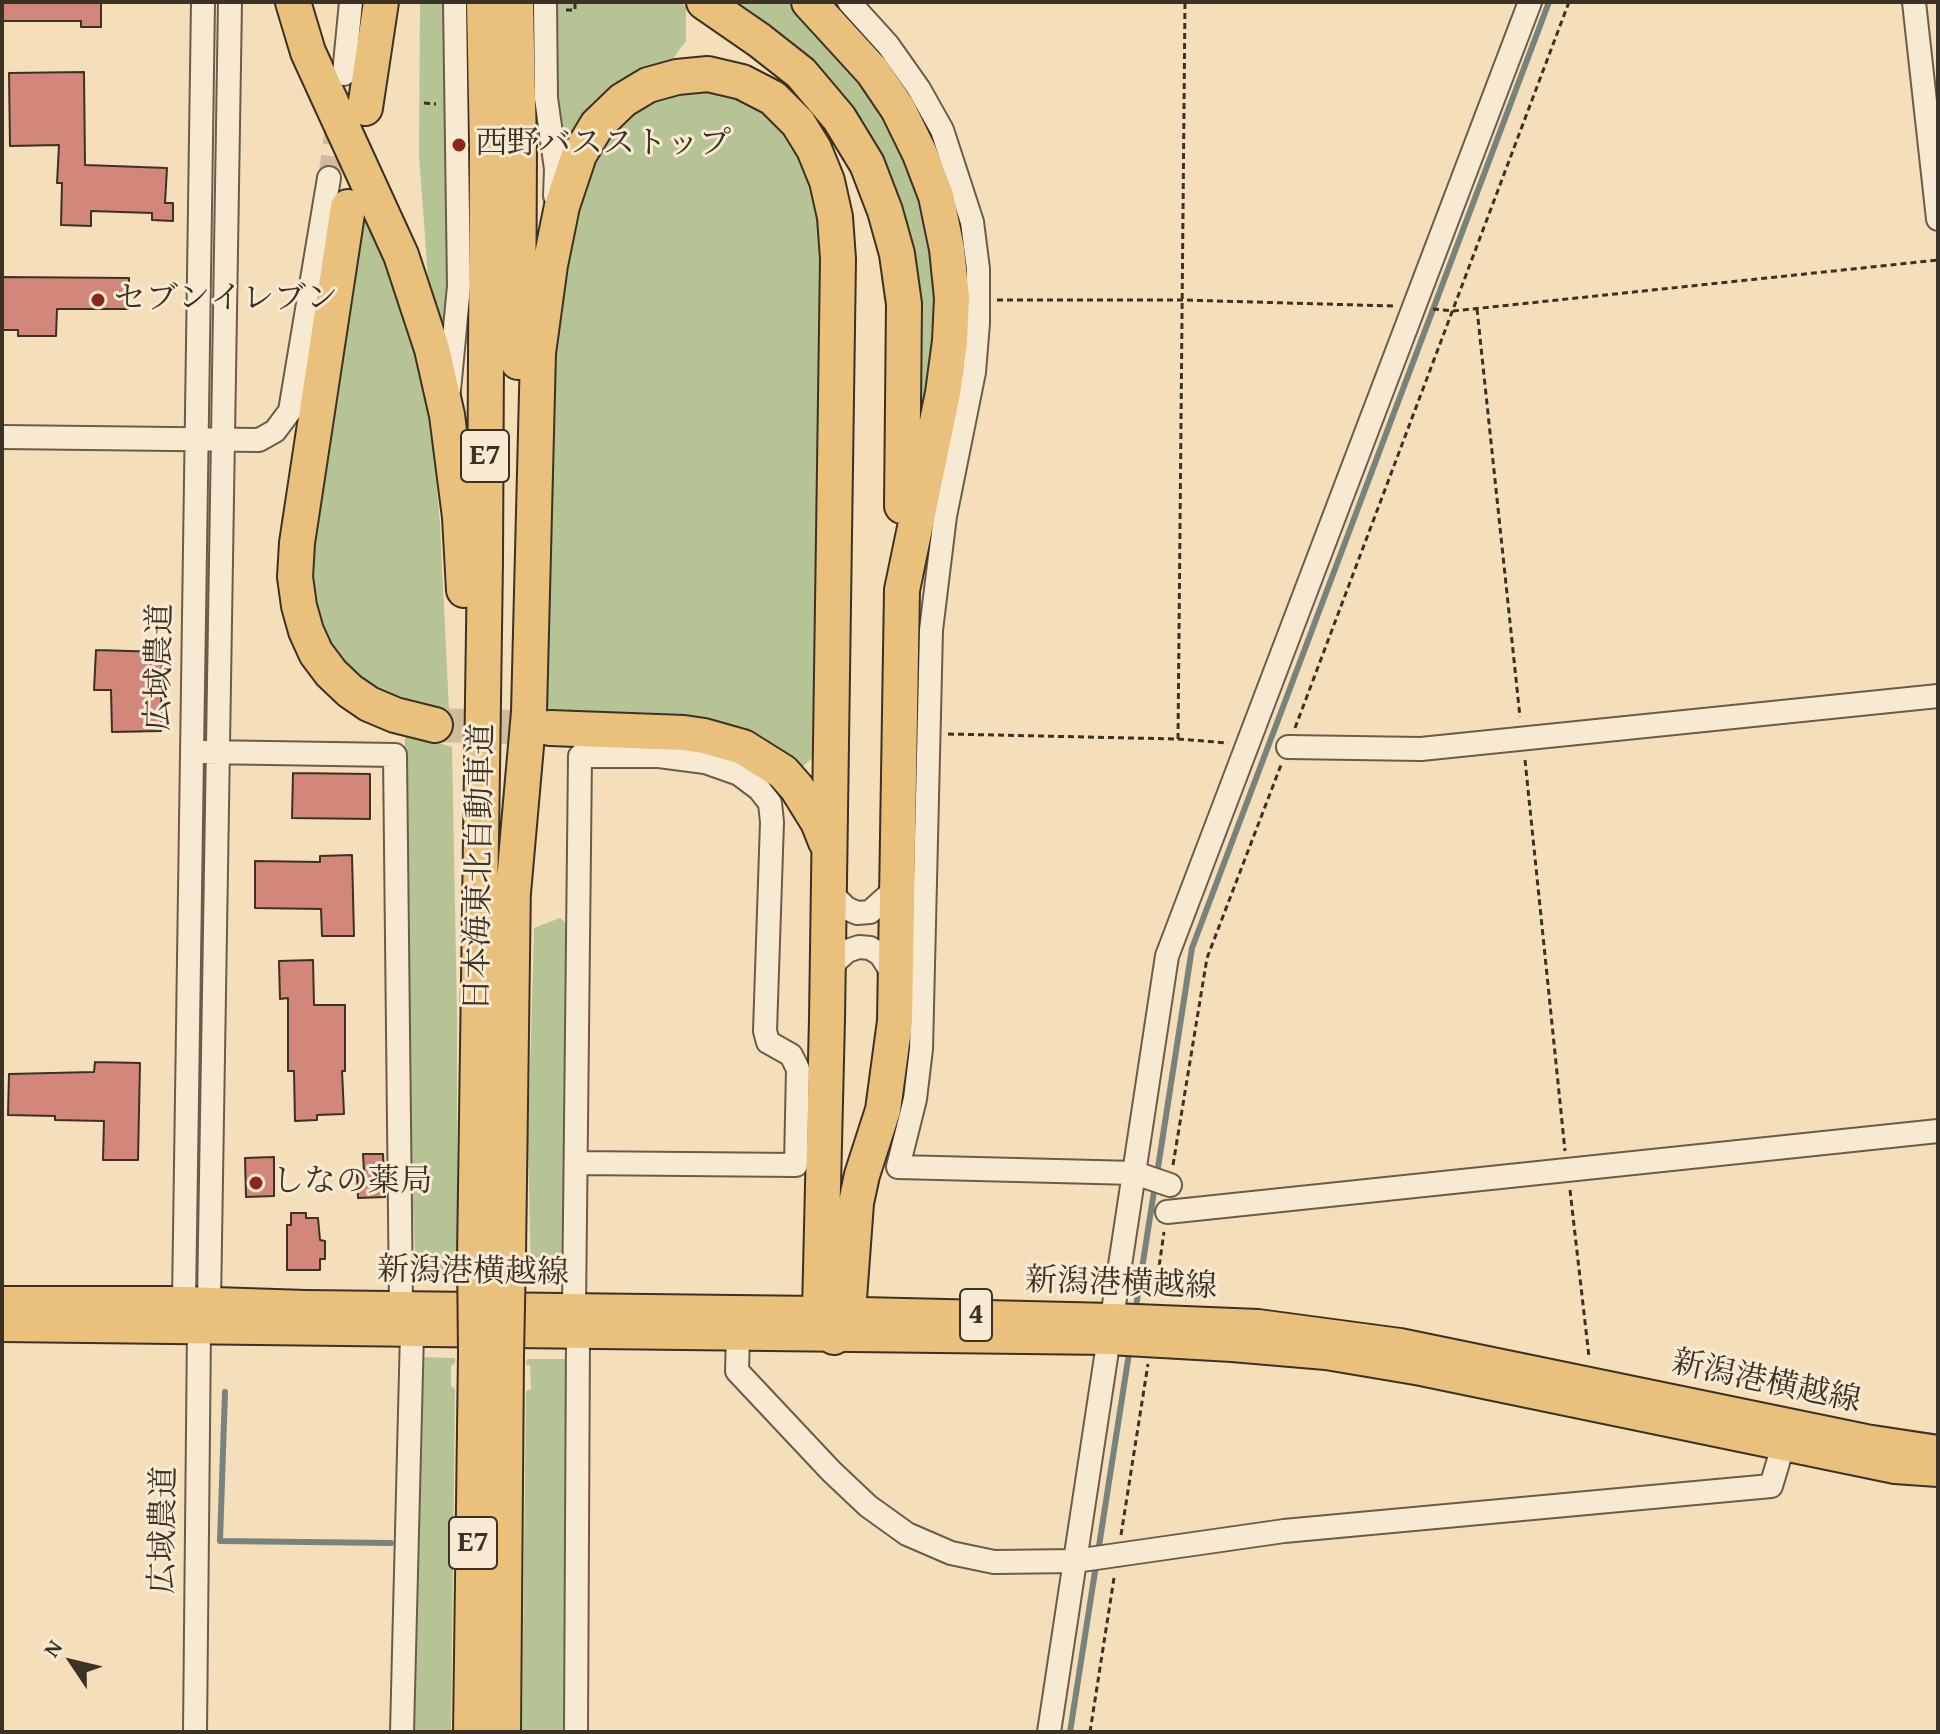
<!DOCTYPE html>
<meta charset="utf-8">
<style>
body{margin:0}
#map{position:relative;width:1940px;height:1734px;overflow:hidden;background:#f5dfba;font-family:"Gentium Book Plus",serif}
canvas{display:block}
.frame{position:absolute;inset:0;border:4px solid #3b3124;pointer-events:none}
.north{position:absolute;left:32px;top:1622px;width:80px;height:80px;-webkit-text-stroke:6px #f8ead2;paint-order:stroke;rotate:305deg;font-size:22px;font-weight:700;line-height:32px;text-align:center;color:#3b3124}
.north::after{content:'';display:block;margin:auto;width:28px;height:36px;background:#3b3124;clip-path:polygon(50% 0,100% 100%,50% 72%,0 100%)}
</style>
<div id="map">
<canvas width="1940" height="1734"></canvas>
<div class="frame"></div>
<div class="north">N</div>
</div>
<script>
const ctx = document.querySelector('canvas').getContext('2d');
ctx.lineJoin = 'round';
function fillPath(path, color) { ctx.fillStyle = color; ctx.fill(path, 'evenodd'); }
const shape = rows => new Path2D(rows.map(r => 'M' + r).join(''));
function trace(path, color, width, dash) { ctx.strokeStyle = color; ctx.lineWidth = width; ctx.lineCap = dash ? 'butt' : 'round'; ctx.setLineDash(dash || []); ctx.stroke(path); }
function drawText(font, color, halo, rows, align = 'center') {
  ctx.font = font + ' "Gentium Book Plus","Noto Serif JP",serif'; ctx.lineWidth = 6; ctx.setLineDash([]); ctx.textBaseline = 'middle'; ctx.strokeStyle = halo; ctx.fillStyle = color; for (const [text, x, y, turn = 0] of rows) {
    ctx.save(); ctx.translate(x, y); ctx.rotate((+turn || 0) * Math.PI / 180); ctx.textAlign = isNaN(turn) ? turn : align; if (halo) ctx.strokeText(text, 0, 0); ctx.fillText(text, 0, 0); ctx.restore();
  }
}
const green = shape([
 [420,2,448,2,450,198,448,328,436,327,430,305,419,155],
 [550,2,680,2,686,6,686,41,669,64,649,67,606,96,579,133,559,129],
 [717,2,799,2,895,123,943,271,937,380,919,438,893,198],
 [695,86,739,94,776,119,801,147,820,203,824,258,818,753,801,768,785,753,748,734,546,716,548,500,555,333,563,256,598,148,632,111,667,93],
 [365,201,397,288,421,371,433,447,440,523,449,710,405,702,377,691,342,665,313,609,306,551],
 [405,732,452,747,457,1012,457,1277,423,1278,416,1271,404,1031],
 [560,918,574,929,569,1237,562,1284,531,1279,528,1143,534,928],
 [420,1357,455,1358,455,1363,451,1366,451,1386,455,1389,451,1732,411,1732],
 [527,1359,566,1359,564,1732,522,1732,526,1391,531,1389,530,1365,526,1365]
]);
const stream = shape([
 [1157,1174,1192,948,1549,2],
 [1135,1313,1155,1185],
 [225,1392,220,1541,391,1543],
 [1070,1732,1130,1347]
]);
const building = shape([
 [2,2,101,2,101,27,81,27,81,21,2,21,2,2],
 [84,72,85,165,167,168,165,203,173,203,173,221,152,220,152,213,91,211,91,226,61,225,62,183,57,183,59,145,10,146,9,73,84,72],
 [2,277,129,278,129,309,57,309,56,336,18,336,18,330,2,330,2,277],
 [96,650,162,652,161,731,112,732,111,690,94,690,96,650],
 [293,773,370,774,370,819,292,818,293,773],
 [352,855,354,936,322,936,321,909,255,908,255,861,320,862,320,856,352,855],
 [313,960,314,1005,345,1005,345,1071,342,1071,344,1114,317,1115,317,1120,295,1121,294,1071,288,1071,288,998,280,999,279,961,313,960],
 [95,1062,140,1063,138,1160,103,1160,104,1121,55,1120,55,1116,8,1115,9,1074,94,1072,95,1062],
 [363,1154,383,1154,385,1197,358,1198,357,1172,364,1172,363,1154],
 [274,1157,274,1196,246,1197,245,1158,274,1157],
 [291,1213,306,1213,306,1218,318,1218,320,1240,325,1241,325,1259,320,1259,320,1270,287,1270,287,1225,291,1225,291,1213]
]);
const minorTunnel = shape([
 [329,178,344,74]
]);
const highwayTunnel = shape([
 [435,725,550,728]
]);
const path = shape([
 [566,10,575,10,575,2],
 [424,103,436,104],
 [997,300,1183,300,1393,306],
 [1433,309,1453,311,1938,260],
 [1477,309,1520,717],
 [1295,728,1569,2],
 [948,734,1178,739,1228,743],
 [1178,739,1185,2],
 [1525,760,1565,1151],
 [1173,1165,1207,958,1281,765],
 [1570,1190,1589,1357],
 [1155,1295,1164,1232],
 [1121,1535,1148,1364],
 [1090,1732,1114,1578]
]);
const minor = shape([
 [545,2,546,98,556,169,555,196],
 [849,2,888,45,919,89,942,130,972,222,978,269,978,323,974,372,945,516,931,630,921,1049,915,1099,898,1167,1135,1173,1170,1185],
 [1914,2,1938,219],
 [344,74,351,2],
 [449,390,459,286,455,2],
 [2,437,259,440,275,431,290,411,329,178],
 [1288,747,1421,749,1938,696],
 [205,752,395,755,401,1305],
 [828,890,846,908,857,913,870,912,890,894,894,880],
 [828,976,837,960,847,951,859,947,870,948,880,954,895,977],
 [1167,1212,1938,1131],
 [574,1308,580,756,659,756,705,762,739,774,759,789,770,803,772,822,765,1031,768,1042,791,1055,798,1069,796,1165,576,1163],
 [190,1313,184,1301,203,2],
 [738,1336,737,1371,831,1471,868,1506,907,1534,951,1553,994,1562,1075,1561,1284,1531,1771,1486,1783,1446],
 [195,1732,199,1328,209,1302,230,2],
 [402,1732,412,1332],
 [576,1732,578,1335],
 [1049,1732,1167,956,1530,2]
]);
const major = shape([
 [2,1301,184,1301,306,1305,820,1311,1112,1318,1258,1324,1400,1343,1866,1439,1938,1450],
 [2,1327,1109,1340,1232,1347,1326,1355,1421,1371,1895,1469,1938,1472]
]);
const highway = shape([
 [293,2,308,52,401,255,432,349,447,415,460,517,464,590],
 [516,2,519,148,518,362],
 [704,2,759,40,801,73,839,118,867,164,885,211,897,254,904,304,902,506],
 [365,108,381,2],
 [348,207,297,543,295,577,299,606,306,631,316,653,331,673,350,691,369,704,395,715,435,725],
 [550,728,684,733,704,736,743,747,783,772,797,788,818,822,826,842],
 [512,904,529,712,538,353,550,265,562,206,579,155,597,125,623,100,648,85,677,77,708,74,742,82,773,98,798,123,814,149,827,181,835,217,838,259,827,1019,820,1311,834,1337,848,1312,856,1203,862,1175,883,1110,895,1021,902,590,943,393,950,341,952,298,947,249,936,196,920,154,898,109,873,72,809,2],
 [508,1255,513,882],
 [475,1256,485,561,487,147,484,2],
 [471,1732,476,1353],
 [503,1732,506,1356]
]);
const highwayBridge = shape([
 [475,1256,476,1353],
 [506,1356,508,1255]
]);
const markers = [
 [459,145,8,"#8f2418"],
 [98,300,8,"#8f2418"],
 [256,1183,8,"#8f2418"]
];
const shields = [
 [485,456,48],
 [976,1315,32],
 [473,1543,48]
];
const shieldNames = [
 ["E7",485,456],
 ["4",976,1315],
 ["E7",473,1543]
];
const poiNames = [
 ["西野バスストップ",475,145],
 ["セブンイレブン",114,300],
 ["しなの薬局",272,1183]
];
const streetNames = [
 ["広域農道",161,667,-89],
 ["日本海東北自動車道",481,867,-89],
 ["新潟港横越線",473,1273,1],
 ["新潟港横越線",1121,1285,2],
 ["新潟港横越線",1766,1383,12],
 ["広域農道",165,1530,-89]
];
fillPath(green, '#b6c394');
trace(stream, '#78837e', 6);
fillPath(building, '#d3877b');
trace(building, '#3b3124', 2);
trace(minorTunnel, '#d0bc9c', 22, [22, 11]);
trace(highwayTunnel, '#d0bc9c', 34, [34, 17]);
trace(minor, '#6a5c4a', 26);
trace(major, '#3b3124', 32);
trace(highway, '#3b3124', 38);
trace(path, '#3b3124', 3, [6, 4]);
trace(minor, '#f8ead2', 22);
trace(major, '#eac07d', 28);
trace(highway, '#eac07d', 34);
trace(highwayBridge, '#3b3124', 38, []);
trace(highwayBridge, '#eac07d', 34);
for (const [x, y, r, color] of markers) { const dot = new Path2D(); dot.arc(x, y, r, 0, 2 * Math.PI); ctx.fillStyle = color; ctx.fill(dot); trace(dot, '#f8ead2', 3); }
for (const [x, y, w] of shields) { const box = new Path2D(); box.roundRect(x - w / 2, y - 26, w, 52, 6); ctx.fillStyle = '#f8ead2'; ctx.fill(box); trace(box, '#3b3124', 2); }
drawText('bold 30px', '#3b3124', null, shieldNames);
drawText('32px', '#3b3124', '#f8ead2', poiNames, 'left');
drawText('32px', '#3b3124', '#f8ead2', streetNames);
</script>
